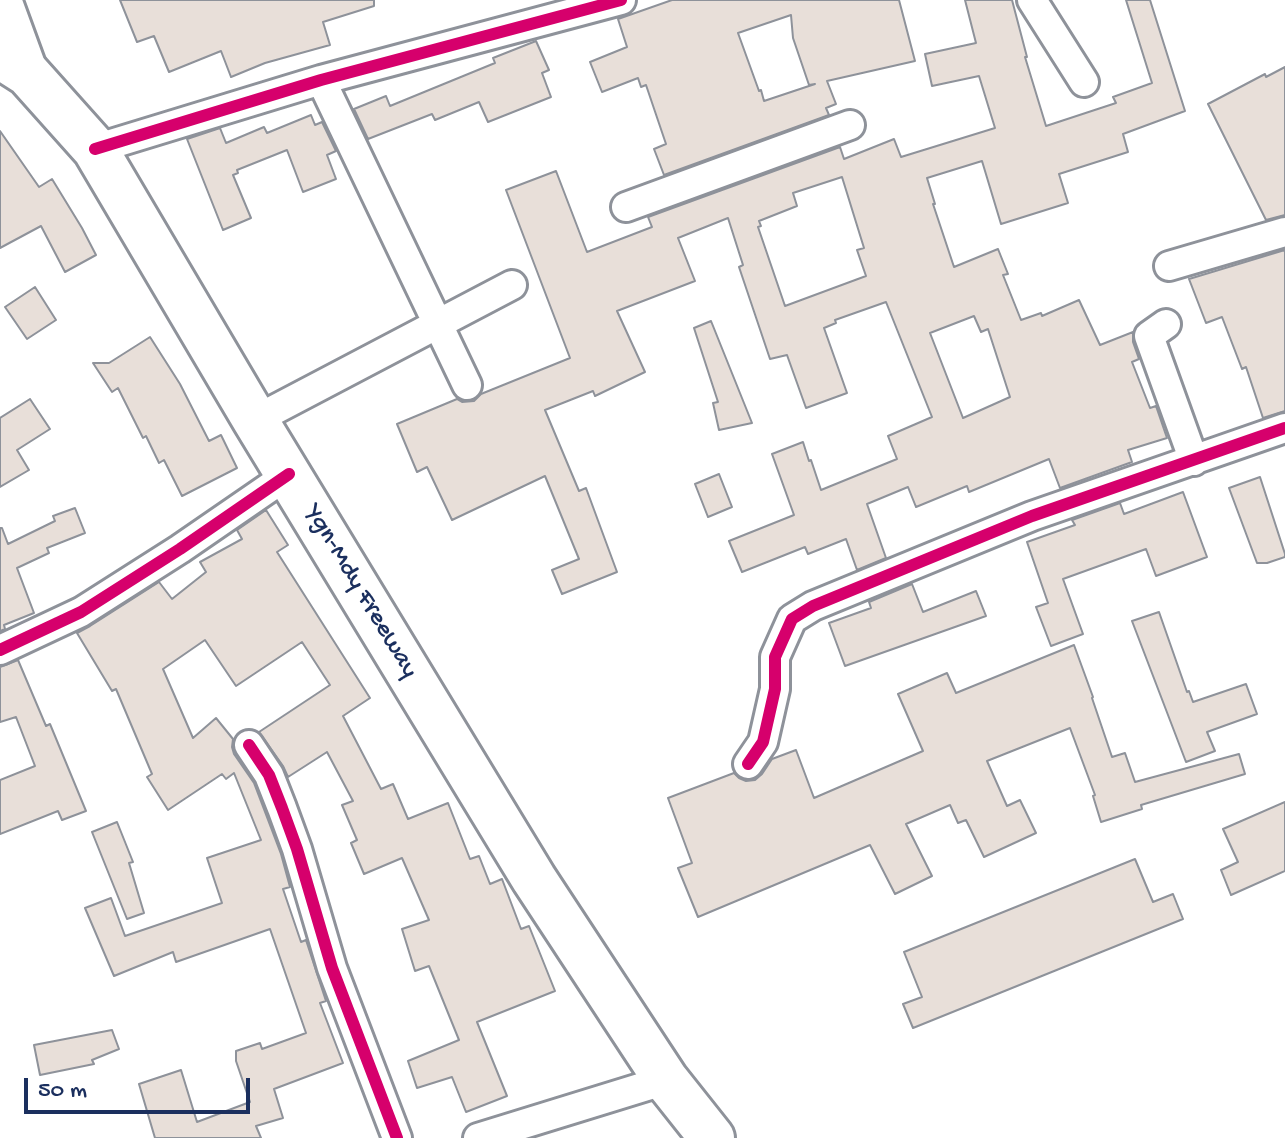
<!DOCTYPE html>
<style>
body{margin:0}
#map{position:relative;width:1285px;height:1138px;overflow:hidden;background:#fff;font-family:"Gochi Hand",sans-serif}
canvas{display:block}
.scale{position:absolute;left:24px;top:1078px;width:226px;height:36px;box-sizing:border-box;border:4px solid #1b2f5e;border-top:0;padding-left:10px;font-size:24px;line-height:28px;white-space:nowrap;color:#1b2f5e;-webkit-text-stroke:6px #fff;paint-order:stroke}
</style>
<div id="map">
<canvas width="1285" height="1138"></canvas>
<div class="scale">50 m</div>
</div>
<script>
const ctx = document.querySelector('canvas').getContext('2d');
ctx.lineJoin = 'round';
function fillPath(path, color) { ctx.fillStyle = color; ctx.fill(path, 'evenodd'); }
const shape = rows => new Path2D(rows.map(r => 'M' + r).join(''));
function trace(path, color, width, dash) { ctx.strokeStyle = color; ctx.lineWidth = width; ctx.lineCap = dash ? 'butt' : 'round'; ctx.setLineDash(dash || []); ctx.stroke(path); }
function drawText(font, color, halo, rows, align = 'center') {
  ctx.font = font + ' "Gochi Hand",sans-serif'; ctx.lineWidth = 8; ctx.setLineDash([]); ctx.textBaseline = 'middle'; ctx.strokeStyle = halo; ctx.fillStyle = color; for (const [text, x, y, turn = 0] of rows) {
    ctx.save(); ctx.translate(x, y); ctx.rotate((+turn || 0) * Math.PI / 180); ctx.textAlign = isNaN(turn) ? turn : align; if (halo) ctx.strokeText(text, 0, 0); ctx.fillText(text, 0, 0); ctx.restore();
  }
}
const building = shape([
 [120,0,374,0,374,6,323,22,330,45,265,63,231,77,221,51,169,72,154,36,137,42,120,0],
 [672,0,899,0,915,61,827,81,836,104,826,108,829,115,664,175,654,149,666,144,646,85,641,87,638,78,602,92,590,62,627,47,618,19,672,0],
 [791,15,793,38,809,85,815,84,764,101,761,90,759,91,738,33,791,15],
 [965,0,1012,0,1027,57,1025,57,1046,126,1116,103,1113,97,1152,83,1126,0,1150,0,1185,111,1123,134,1128,152,1059,174,1068,203,1001,224,982,161,927,178,935,204,933,204,954,267,998,249,1008,274,1003,275,1021,320,1041,313,1042,316,1079,300,1100,345,1133,332,1133,342,1139,359,1132,362,1150,408,1156,406,1167,438,1128,450,1132,462,1060,488,1049,459,969,492,967,486,916,507,908,487,867,504,886,558,857,570,846,539,808,554,805,547,742,572,729,541,794,515,772,454,803,442,809,461,811,460,821,490,897,459,888,436,932,417,886,302,835,320,836,323,824,328,847,393,806,408,787,355,770,359,739,267,743,265,728,218,678,238,695,281,617,311,645,372,595,396,593,391,545,410,579,491,586,488,617,572,562,594,552,570,579,559,545,476,452,520,427,467,417,472,397,424,457,399,462,402,474,401,481,394,570,358,506,190,556,171,587,252,652,227,648,217,840,147,844,159,894,139,901,157,995,128,979,76,932,86,925,54,976,43,965,0],
 [842,177,864,248,857,250,866,276,785,306,758,227,761,226,759,221,797,206,793,193,842,177],
 [974,316,981,332,988,329,1010,397,963,418,930,333,974,316],
 [536,41,549,70,542,73,551,97,488,122,479,102,435,120,432,114,368,139,354,109,386,96,390,106,495,63,493,58,536,41],
 [1285,67,1285,215,1266,220,1208,104,1265,74,1266,77,1285,67],
 [311,115,315,125,322,122,336,151,327,155,336,179,303,192,287,150,237,170,238,173,233,175,251,218,223,230,187,139,220,128,226,143,264,127,267,133,311,115],
 [0,131,39,187,52,179,82,228,96,255,65,272,41,226,0,248,0,131],
 [1285,250,1285,411,1263,418,1246,367,1242,369,1222,317,1206,323,1189,279,1285,250],
 [35,287,56,320,27,339,5,307,35,287],
 [711,321,752,423,719,430,713,403,718,402,694,328,711,321],
 [150,337,180,384,209,441,221,435,237,468,182,496,164,460,159,463,146,436,143,438,118,388,112,392,93,363,109,363,150,337],
 [30,399,50,429,17,450,29,470,0,487,0,418,30,399],
 [719,474,732,507,708,517,695,484,719,474],
 [1260,477,1285,554,1285,557,1267,563,1257,563,1229,488,1260,477],
 [1183,492,1207,557,1156,576,1146,549,1063,579,1083,634,1051,646,1036,607,1048,603,1027,542,1075,525,1072,520,1120,503,1124,514,1183,492],
 [75,508,85,533,47,548,49,553,17,568,34,613,4,625,5,629,0,631,0,528,2,528,8,544,55,521,53,516,75,508],
 [266,510,288,545,277,552,370,698,343,716,381,789,393,784,408,819,448,803,470,859,479,856,490,884,502,879,521,929,529,926,555,991,477,1022,507,1096,466,1112,452,1077,417,1088,408,1061,459,1040,429,966,415,971,402,929,429,920,402,858,364,874,351,843,357,840,342,805,353,801,327,752,288,777,283,766,259,732,330,685,302,642,236,686,205,640,163,669,193,738,216,718,233,739,232,747,234,754,254,783,281,854,290,887,283,889,301,942,306,940,326,1001,320,1003,343,1063,274,1089,283,1118,256,1126,261,1138,155,1138,139,1084,181,1070,197,1122,250,1102,236,1061,236,1051,260,1043,262,1049,306,1033,270,929,176,962,173,952,114,976,85,908,111,898,125,936,222,903,207,858,261,840,234,773,226,779,222,774,168,810,147,777,152,774,116,689,112,691,77,633,90,626,159,582,172,599,206,572,200,562,242,539,237,530,266,510],
 [912,584,923,612,976,591,986,616,845,666,829,623,871,608,869,602,912,584],
 [1159,612,1187,692,1189,691,1193,702,1246,684,1257,714,1207,732,1215,751,1186,762,1132,621,1159,612],
 [1074,645,1093,697,1092,698,1112,757,1125,753,1135,782,1239,754,1245,774,1141,805,1142,809,1101,822,1093,796,1095,795,1070,728,987,761,1007,806,1020,800,1036,833,984,857,966,820,958,823,950,805,906,824,932,876,895,894,870,845,698,917,678,868,692,863,668,798,734,773,739,778,746,781,755,780,762,774,772,759,796,750,814,798,923,751,898,694,947,673,956,693,1074,645],
 [18,660,46,726,50,724,86,811,62,820,58,811,0,834,0,780,35,766,16,717,0,722,0,667,18,660],
 [1285,802,1285,871,1231,895,1221,870,1238,862,1223,829,1285,802],
 [117,822,133,862,129,863,144,913,127,919,92,832,117,822],
 [1135,859,1153,902,1173,894,1183,919,913,1028,903,1004,922,997,904,952,1135,859],
 [112,1030,119,1049,92,1060,94,1064,40,1075,34,1045,112,1030]
]);
const street = shape([
 [1032,0,1084,82],
 [321,80,467,385],
 [95,149,321,80,621,0],
 [626,207,850,125],
 [1169,266,1285,232],
 [1166,324,1149,336,1194,461],
 [255,420,512,285],
 [0,650,81,612,180,549,289,474],
 [249,745,269,775,282,808,297,849,332,968,397,1138],
 [748,764,763,742,775,689,775,657,792,619,813,606,1032,516,1285,428],
 [478,1138,666,1080]
]);
const secondary = shape([
 [1,0,28,74]
]);
const primary = shape([
 [0,56,28,74,95,149,255,420,534,879,666,1080,712,1138]
]);
const cycleway = shape([
 [95,149,321,80,621,0],
 [0,650,81,612,180,549,289,474],
 [249,745,269,775,282,808,297,849,332,968,397,1138],
 [748,764,763,742,775,689,775,657,792,619,813,606,1032,516,1285,428]
]);
const streetNames = [
 ["Ygn-Mdy Freeway",360,592,59]
];
fillPath(building, '#e8dfd9');
trace(building, '#8e929a', 2);
trace(street, '#8e929a', 34);
trace(secondary, '#8e929a', 46);
trace(primary, '#8e929a', 50);
trace(street, '#fff', 28);
trace(secondary, '#fff', 40);
trace(primary, '#fff', 44);
trace(cycleway, '#d6006c', 12);
drawText('26px', '#1b2f5e', '#fff', streetNames);
</script>
